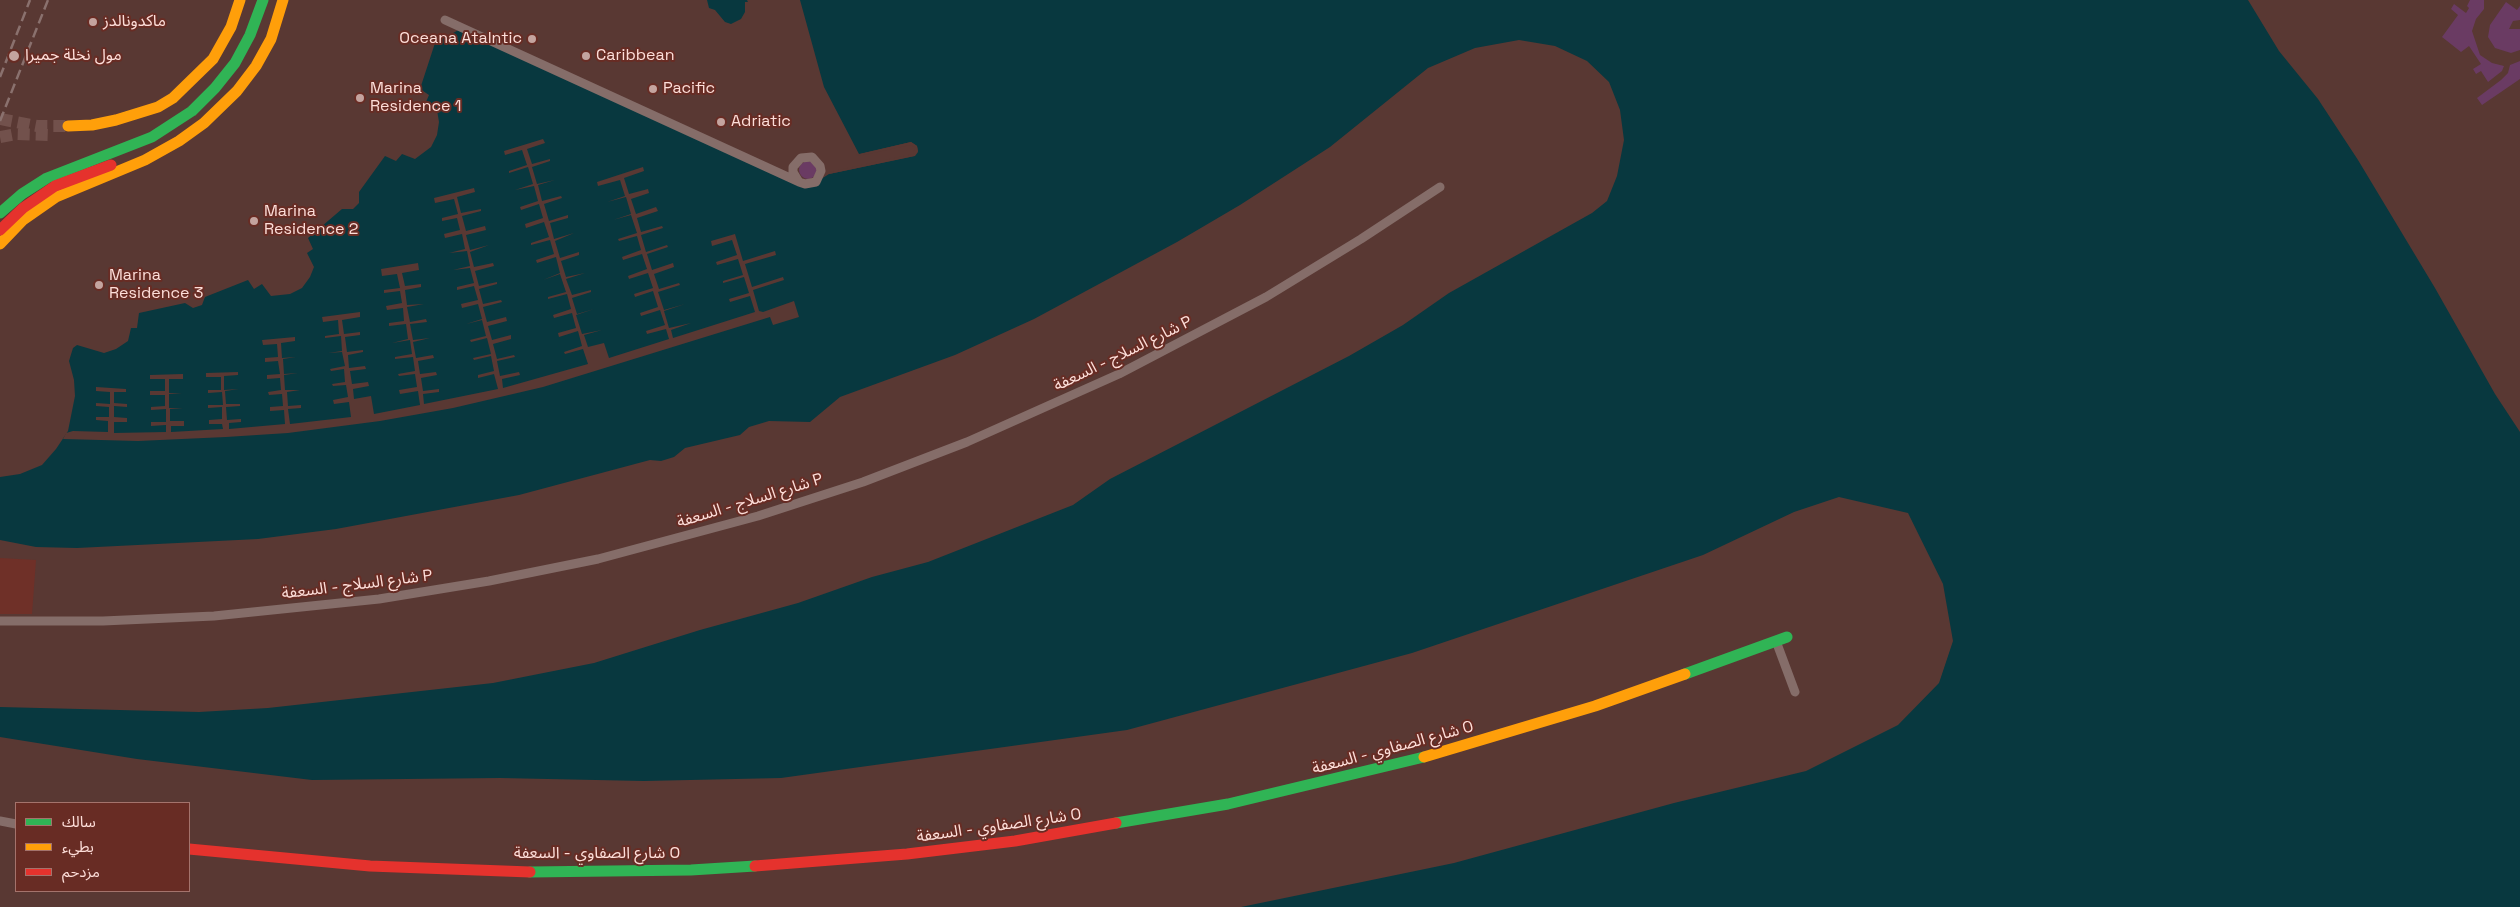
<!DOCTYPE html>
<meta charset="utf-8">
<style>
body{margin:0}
#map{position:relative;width:2520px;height:907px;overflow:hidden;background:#593833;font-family:"Space Grotesk","Noto Sans Arabic",sans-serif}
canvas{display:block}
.legend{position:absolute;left:15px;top:802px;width:175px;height:90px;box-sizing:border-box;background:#682c24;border:1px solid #a4736c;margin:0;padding:6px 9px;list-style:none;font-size:15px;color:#fdded9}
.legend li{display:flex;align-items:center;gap:10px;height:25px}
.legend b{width:25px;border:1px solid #a4736c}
</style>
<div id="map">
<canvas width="2520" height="907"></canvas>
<ul class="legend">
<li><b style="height:6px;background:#30b455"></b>سالك</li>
<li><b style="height:6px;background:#ff9f0a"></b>بطيء</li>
<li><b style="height:6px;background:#e5322d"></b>مزدحم</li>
</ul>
</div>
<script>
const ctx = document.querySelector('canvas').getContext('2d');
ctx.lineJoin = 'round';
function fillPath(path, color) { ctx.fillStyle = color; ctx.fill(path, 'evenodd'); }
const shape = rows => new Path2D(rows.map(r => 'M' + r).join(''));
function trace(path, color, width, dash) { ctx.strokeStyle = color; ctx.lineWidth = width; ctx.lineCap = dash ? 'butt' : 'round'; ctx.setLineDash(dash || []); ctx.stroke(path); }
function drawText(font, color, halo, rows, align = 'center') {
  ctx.font = font + ' "Space Grotesk","Noto Sans Arabic",sans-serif'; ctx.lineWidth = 4; ctx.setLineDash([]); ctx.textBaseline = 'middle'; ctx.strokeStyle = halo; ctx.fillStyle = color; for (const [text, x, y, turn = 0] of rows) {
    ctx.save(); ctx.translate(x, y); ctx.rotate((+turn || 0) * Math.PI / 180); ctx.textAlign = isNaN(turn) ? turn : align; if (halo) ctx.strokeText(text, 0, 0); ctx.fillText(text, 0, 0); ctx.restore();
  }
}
const built = shape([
 [0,558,36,560,32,614,0,614]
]);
const green = shape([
 [2470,0,2484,0,2484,9,2476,19,2472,31,2480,55,2492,63,2504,66,2502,71,2488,82,2481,71,2476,74,2473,69,2481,64,2469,46,2461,52,2442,37,2458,15,2451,9,2454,4,2466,13,2469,8,2467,6],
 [2506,2,2517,10,2520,6,2520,20,2513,21,2509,29,2520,29,2520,50,2511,53,2495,48,2488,37,2490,25],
 [2520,61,2520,79,2482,105,2477,98,2501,80,2508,73,2510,65],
 '799 170a9 9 0 1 1 18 0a9 9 0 1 1-18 0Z'
]);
const water = shape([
 [707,0,747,0,748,2,745,2,745,12,741,19,731,24,725,22,715,10,709,8],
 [800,0,2248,0,2279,51,2318,99,2358,160,2435,288,2495,394,2520,432,2520,907,1241,907,1454,863,1674,803,1806,771,1898,725,1939,683,1953,641,1943,584,1908,513,1839,497,1794,512,1703,555,1412,653,1127,730,781,778,644,781,500,778,312,780,137,759,0,737,0,707,199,712,268,708,493,683,594,663,700,630,798,603,872,577,928,562,1073,505,1110,479,1349,356,1403,325,1449,293,1592,213,1607,201,1617,176,1624,140,1620,110,1609,82,1587,61,1555,46,1519,40,1475,48,1428,68,1330,147,1240,205,1177,242,1034,319,955,355,840,397,810,422,769,421,749,427,740,435,685,448,674,457,661,461,650,460,519,495,336,529,258,539,77,548,36,547,0,540,0,477,20,474,42,465,56,449,68,431,75,396,74,380,69,361,73,348,77,345,104,353,116,349,128,341,131,328,137,328,139,313,185,303,193,308,202,305,205,297,248,280,254,289,262,284,271,296,290,294,302,288,310,277,314,267,307,253,313,249,308,238,342,209,353,209,359,203,359,192,385,156,396,161,402,154,415,159,431,147,437,135,439,122,437,110,426,102,429,95,420,89,435,43,464,27,812,185,829,174,914,156,918,151,917,146,911,142,859,154,824,87]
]);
const pier = shape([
 [543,139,545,143,527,149,532,164,550,159,550,161,532,167,537,184,555,180,538,185,542,201,561,196,562,198,544,204,549,221,568,215,568,218,550,223,554,239,574,233,555,241,560,258,579,252,579,255,561,261,566,277,585,273,566,279,572,295,591,290,591,292,572,298,577,314,594,309,576,315,582,334,602,330,584,335,588,347,604,343,609,358,669,339,666,329,647,334,646,331,665,325,660,310,641,316,640,313,658,307,653,291,635,297,634,294,653,288,648,273,629,279,628,276,647,269,642,254,623,260,622,257,641,250,637,236,619,241,618,239,637,233,631,215,613,220,631,214,626,197,607,202,625,196,620,180,598,186,597,182,643,167,644,171,624,178,629,194,648,189,649,193,631,199,636,214,656,207,658,211,637,218,641,232,662,226,663,228,641,235,646,252,667,245,668,247,647,254,652,270,673,263,674,267,654,274,659,289,679,283,680,285,658,292,664,310,685,304,664,311,669,328,691,323,671,330,673,338,755,312,750,296,730,302,729,299,749,293,744,277,723,283,723,281,743,275,738,259,717,265,716,262,737,255,732,240,712,246,711,241,735,234,743,261,775,251,776,255,745,264,752,287,783,277,784,280,753,290,759,311,763,312,794,301,799,317,773,325,770,317,543,387,453,408,380,421,288,433,226,437,138,441,63,439,66,433,73,431,108,432,108,421,96,420,96,417,109,417,109,407,96,406,96,403,110,404,110,392,96,391,96,387,126,389,126,392,114,392,114,403,127,404,127,407,114,406,114,417,127,418,127,422,114,422,114,433,166,432,166,425,151,426,151,422,166,422,166,409,151,410,151,407,165,406,165,395,150,395,150,391,165,391,165,379,150,379,150,375,183,374,183,379,169,379,169,393,182,394,169,394,169,408,183,408,170,409,170,421,184,421,184,426,171,426,171,432,223,429,222,424,209,424,209,420,222,419,222,407,208,408,208,405,223,405,222,392,208,393,208,390,221,390,221,377,206,377,206,373,238,372,238,375,224,376,224,390,239,389,225,391,226,404,240,404,240,406,226,407,227,420,241,419,241,422,229,423,229,429,285,424,284,410,270,411,270,407,283,406,282,394,269,395,268,392,281,390,280,378,267,379,267,375,280,374,278,361,265,362,265,358,278,357,277,344,263,345,262,340,295,337,295,341,281,343,282,358,296,357,283,359,284,374,298,373,284,375,285,390,300,390,287,392,288,406,301,405,301,408,288,409,290,424,351,417,349,402,334,404,333,400,348,397,346,385,333,386,332,384,345,382,344,369,331,371,330,369,345,366,342,352,328,353,342,351,341,336,325,338,325,336,339,334,338,320,323,322,322,317,360,312,360,317,342,320,344,334,360,332,360,335,345,337,347,352,363,350,363,352,348,355,349,368,365,366,366,369,350,371,352,384,368,382,369,386,353,389,354,399,371,396,374,414,420,405,418,391,400,394,399,390,417,387,415,374,399,376,398,374,415,371,413,357,395,359,395,357,412,354,410,340,392,343,408,339,406,324,389,326,389,323,404,321,403,308,387,310,386,306,402,303,400,291,384,293,384,290,400,288,397,274,382,276,381,269,418,263,419,270,402,273,405,286,421,284,421,287,405,290,407,305,424,304,407,307,410,322,426,319,427,322,410,324,413,340,430,338,413,342,416,358,433,355,434,358,418,361,420,374,436,372,437,375,421,378,423,391,439,389,439,392,423,394,424,404,498,389,494,374,478,378,478,375,494,371,491,356,474,360,473,358,491,354,487,338,471,342,470,340,486,336,482,320,466,324,482,319,478,304,462,308,461,304,478,300,474,286,457,290,457,287,474,283,470,268,453,270,470,266,467,251,449,253,465,249,462,234,445,238,444,234,460,230,457,218,442,221,442,218,458,214,454,199,435,203,434,198,474,188,475,192,457,197,461,213,481,209,481,211,462,216,466,231,485,226,486,230,466,235,470,250,489,245,470,252,474,267,493,263,494,266,475,271,479,286,497,282,497,284,479,289,483,304,501,300,502,302,483,307,487,322,506,317,507,321,488,326,492,340,511,335,511,339,493,344,497,359,514,355,515,357,497,361,500,376,519,372,520,375,502,379,503,388,588,364,583,349,565,354,564,352,582,346,578,331,559,337,558,333,576,328,572,313,554,318,553,315,571,309,567,294,548,299,548,297,566,292,560,274,543,280,560,273,556,257,537,263,536,260,554,254,550,240,531,245,531,243,549,237,544,222,526,228,525,224,543,218,539,204,521,210,520,207,538,201,534,186,515,190,533,184,528,167,509,173,509,171,527,165,522,150,505,155,504,151],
 [911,142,917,146,918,152,915,156,829,174,829,172,913,154,915,147,910,145,859,156,856,155]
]);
const secondaryTunnel = shape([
 [0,119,37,126,68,126],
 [0,137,16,134,48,135]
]);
const street = shape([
 [445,20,799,182,805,184,816,182,821,171,820,166,812,157,801,158,793,167,793,172,799,182],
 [0,621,103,621,214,616,379,599,489,581,598,559,758,516,863,482,967,442,1119,374,1266,297,1361,239,1440,187],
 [1776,641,1795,692],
 [0,821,16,824]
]);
const fast = shape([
 [0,213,22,194,47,178,152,137,192,111,215,88,235,63,250,35,263,0],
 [1685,674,1787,637],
 [1116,823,1228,804,1424,757],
 [530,872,691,870,755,866]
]);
const slow = shape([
 [68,126,92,125,116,120,158,107,173,98,213,59,231,27,240,0],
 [0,244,23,220,56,197,145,160,179,141,204,123,237,91,256,66,271,39,283,0],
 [1424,757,1595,706,1685,674]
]);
const jam = shape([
 [0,230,23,208,55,186,111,165],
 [189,849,370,866,530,872],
 [755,866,907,854,1015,841,1116,823]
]);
const rail = shape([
 [0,77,30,0],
 [0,121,48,0]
]);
const markers = [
 [93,22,5,"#c4a49f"],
 [532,39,5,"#c4a49f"],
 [14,56,6,"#c4a49f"],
 [586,56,5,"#c4a49f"],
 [653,89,5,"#c4a49f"],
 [360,98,5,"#c4a49f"],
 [721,122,5,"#c4a49f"],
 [254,221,5,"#c4a49f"],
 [99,285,5,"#c4a49f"]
];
const poiNames = [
 ["ماكدونالدز",103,22],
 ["Oceana Atalntic",522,39,"right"],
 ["مول نخلة جميرا",25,56],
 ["Caribbean",596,56],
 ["Marina",370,89],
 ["Residence 1",370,107],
 ["Pacific",663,89],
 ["Adriatic",731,122],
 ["Marina",264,212],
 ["Residence 2",264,230],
 ["Marina",109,276],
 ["Residence 3",109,294]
];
const streetNames = [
 ["شارع السلاج - السعفة P",1123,354,-26],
 ["شارع السلاج - السعفة P",750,501,-17],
 ["شارع السلاج - السعفة P",357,585,-7],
 ["شارع الصفاوي - السعفة O",1393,748,-15],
 ["شارع الصفاوي - السعفة O",999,826,-8],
 ["شارع الصفاوي - السعفة O",597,854]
];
fillPath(built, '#6f3028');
fillPath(green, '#6a3b63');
fillPath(water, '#08383f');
fillPath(pier, '#593833');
trace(secondaryTunnel, '#72514c', 12, [12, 6]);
trace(street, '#856d69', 9);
trace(fast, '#30b455', 11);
trace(slow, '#ff9f0a', 11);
trace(jam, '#e5322d', 11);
trace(rail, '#8a716e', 2.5, [10, 5]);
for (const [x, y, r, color] of markers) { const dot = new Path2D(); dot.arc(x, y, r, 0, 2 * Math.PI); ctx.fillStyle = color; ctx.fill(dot); trace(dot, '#682c24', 2); }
drawText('16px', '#fdded9', '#682c24', poiNames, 'left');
drawText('16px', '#fdded9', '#682c24', streetNames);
</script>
